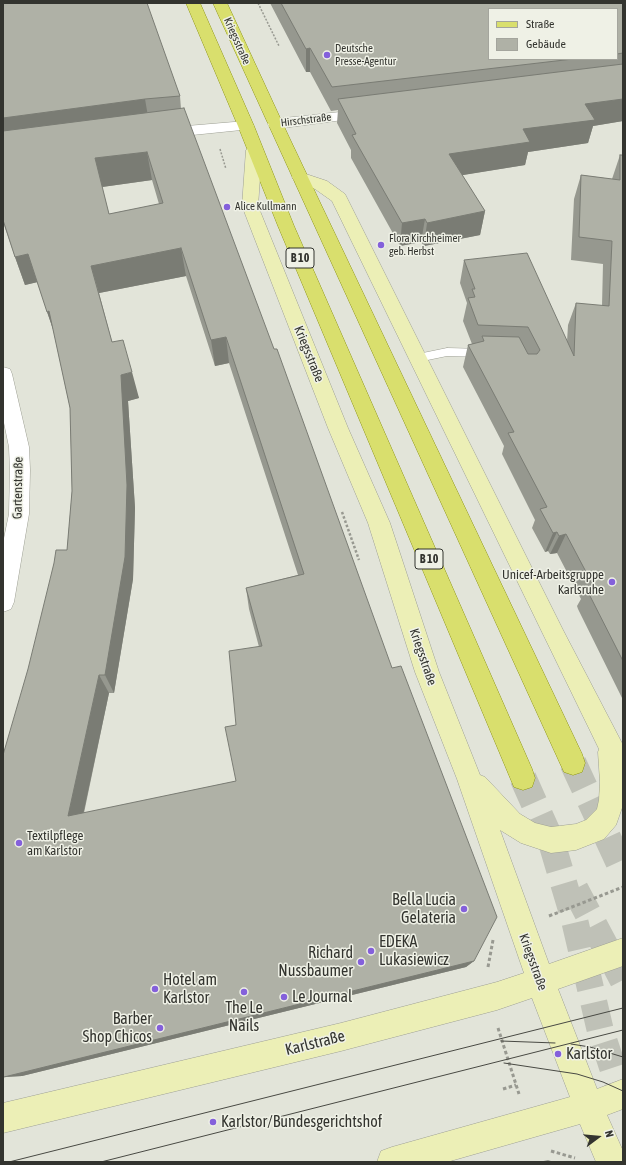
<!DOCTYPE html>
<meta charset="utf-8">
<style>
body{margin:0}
#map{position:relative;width:626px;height:1165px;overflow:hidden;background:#e2e4d9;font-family:"Asap Condensed",sans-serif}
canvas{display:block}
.frame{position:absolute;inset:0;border:4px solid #33342f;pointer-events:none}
.legend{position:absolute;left:488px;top:8px;width:130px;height:52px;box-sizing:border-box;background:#eff1e6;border:1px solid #a4a59d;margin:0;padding:5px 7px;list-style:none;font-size:12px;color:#33342f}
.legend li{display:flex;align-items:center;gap:8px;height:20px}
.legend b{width:20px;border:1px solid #a4a59d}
.north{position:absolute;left:578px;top:1117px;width:40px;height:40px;-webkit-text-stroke:3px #eff1e6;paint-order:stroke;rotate:74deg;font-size:11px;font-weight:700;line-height:16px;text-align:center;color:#33342f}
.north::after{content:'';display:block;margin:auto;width:14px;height:18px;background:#33342f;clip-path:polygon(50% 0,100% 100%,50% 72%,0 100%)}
</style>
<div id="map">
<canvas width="626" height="1165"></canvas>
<div class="frame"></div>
<ul class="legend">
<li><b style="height:5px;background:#d9df6d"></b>Straße</li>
<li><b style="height:11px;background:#afb1a6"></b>Gebäude</li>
</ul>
<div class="north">N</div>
</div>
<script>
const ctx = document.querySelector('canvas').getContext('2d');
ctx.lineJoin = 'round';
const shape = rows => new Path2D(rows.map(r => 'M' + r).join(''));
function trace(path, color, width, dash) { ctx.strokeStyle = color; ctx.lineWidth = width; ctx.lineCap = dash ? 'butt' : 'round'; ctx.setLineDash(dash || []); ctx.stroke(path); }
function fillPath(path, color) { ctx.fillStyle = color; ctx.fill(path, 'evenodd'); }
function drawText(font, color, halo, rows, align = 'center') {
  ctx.font = font + ' "Asap Condensed",sans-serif'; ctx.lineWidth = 3; ctx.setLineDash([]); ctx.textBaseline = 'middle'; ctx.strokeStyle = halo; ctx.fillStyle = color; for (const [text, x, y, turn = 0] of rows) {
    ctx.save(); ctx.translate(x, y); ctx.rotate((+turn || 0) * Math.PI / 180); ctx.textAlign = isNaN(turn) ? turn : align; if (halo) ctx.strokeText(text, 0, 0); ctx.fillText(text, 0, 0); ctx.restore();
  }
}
const primaryTunnel = shape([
 [573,763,623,871],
 [523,778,556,852],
 [552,844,574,918,600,1029,623,1099],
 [575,889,623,980]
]);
const pathFar2 = shape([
 [258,3,279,46],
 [220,149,226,169]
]);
const pathFar1 = shape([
 [342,512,359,560]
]);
const path = shape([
 [549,916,623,887],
 [488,967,493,940],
 [498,1028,519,1094],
 [503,1089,516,1085],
 [551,1151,575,1158]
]);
const lane = shape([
 [447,348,483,349,487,350,488,353,487,356,483,357,447,356,418,362,414,361,413,358,414,355,418,354,447,348]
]);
const street = shape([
 [368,109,373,110,375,113,373,116,275,129,270,127,267,124,270,121,275,119,368,109],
 [246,121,251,123,254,126,251,129,163,138,158,136,155,133,158,130,163,128,246,121],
 [3,367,10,369,12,374,29,447,30,470,29,514,14,602,11,609,3,612,3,543,9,514,10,470,9,447,3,418,3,367]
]);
const secondary = shape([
 [254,145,259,147,262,150,258,206,348,428,390,523,439,672,480,775,485,777,520,814,535,823,551,827,576,824,586,820,597,809,599,800,600,782,598,752,599,749,332,201,315,189,294,180,292,177,294,174,300,172,327,181,345,194,563,630,623,745,623,805,616,825,604,839,576,850,551,853,521,843,500,830,549,964,623,938,623,966,558,989,597,1089,623,1079,623,1109,607,1115,623,1151,623,1162,596,1162,580,1124,447,1162,377,1162,381,1151,392,1147,570,1097,532,998,497,1010,341,1051,3,1133,3,1103,341,1023,497,982,524,973,457,779,415,672,368,523,328,428,242,206,246,150,249,147,254,145]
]);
const primary = shape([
 [186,3,200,3,254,126,294,226,532,769,535,778,532,787,523,790,514,787,278,226,238,126,186,3],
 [213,3,227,3,288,135,582,754,585,763,582,772,573,775,564,772,213,3]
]);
const tram = shape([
 [501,1041,555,1043],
 [571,1044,590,1047,623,1057],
 [504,1063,577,1074,603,1082,623,1091],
 [9,1162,623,1008],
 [101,1162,623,1030]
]);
const wall = shape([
 [3,3,180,96,181,109,474,961,466,967,22,1076,4,1077,67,550,72,491,70,408,53,329,37,282,25,285,15,257,3,222],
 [152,180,159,204,109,214,102,187],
 [186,276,215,366,229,363,298,575,246,588,249,609,259,647,236,725,236,781,84,813,109,693,114,693,133,579,135,508,128,401,139,398,112,342,99,293],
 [270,3,623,3,623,121,593,126,588,143,528,152,525,165,462,175,485,211,480,235,424,246,421,242,400,246,351,158,351,150,337,123,338,110,331,111,310,72,306,72],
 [617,9,617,59,489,59],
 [620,155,623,155,623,700,578,609,577,606,581,599,557,553,550,554,548,551,545,552,532,528,535,520,502,454,504,446,463,367,468,345,472,344,463,321,467,303,460,283,464,260,567,342,568,325,576,303,602,306,603,264,571,260,574,199,581,175,612,179],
 [548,1160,554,1162,539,1162]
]);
const shadedWall = shape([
 [310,48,310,72,306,72,306,49],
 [145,99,150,128,3,147,3,118],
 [623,99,623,121,593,126,588,143,528,152,525,165,445,178,449,154,523,129,585,104],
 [147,152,152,180,102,187,95,158],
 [485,211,480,235,424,246,427,223],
 [425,219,421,242,400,246,402,223],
 [181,248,186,276,99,293,91,266],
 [28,254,38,282,25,285,15,257],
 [49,311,56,338,47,312],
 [226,337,229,363,215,366,211,340],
 [132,372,139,398,128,401,135,508,133,579,114,693,105,675,121,375],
 [557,532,548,551,545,552,553,533],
 [566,534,557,553,550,554,559,536],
 [99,675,109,693,80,829,68,816],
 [474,961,466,967,22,1076,4,1077]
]);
const building = shape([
 [3,3,147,3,180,96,145,99,3,118,3,3],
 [281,3,623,3,623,53,617,54,617,9,489,9,489,59,573,59,332,87,310,48,306,49,281,3],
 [623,64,623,99,585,104,595,120,523,129,530,142,449,154,485,211,427,223,425,219,402,223,352,135,356,134,338,99,623,64],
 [184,108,274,349,277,349,392,668,401,666,497,917,474,961,4,1077,3,1076,3,755,28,669,54,563,56,550,67,550,72,491,70,408,49,311,47,312,28,254,15,257,3,220,3,131,184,108],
 [147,152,163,203,109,214,95,158,147,152],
 [181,248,211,340,226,337,304,574,246,588,262,646,229,651,236,725,225,727,236,781,68,816,99,675,105,675,125,557,127,485,121,375,132,372,123,340,112,342,91,266,181,248],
 [620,155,623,155,623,661,588,592,587,589,594,587,566,534,559,536,557,532,553,533,540,509,547,507,508,433,514,432,468,345,484,341,482,336,519,337,528,354,537,354,540,350,528,327,478,325,468,298,475,297,472,289,475,289,464,260,527,253,574,356,576,303,609,306,612,241,579,237,581,175,620,180,620,155]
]);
const markers = [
 [327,55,4,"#8460db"],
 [227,207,4,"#8460db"],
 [381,245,4,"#8460db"],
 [612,582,4,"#8460db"],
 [19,843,4,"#8460db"],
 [464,909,4,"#8460db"],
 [371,951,4,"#8460db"],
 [361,962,4,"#8460db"],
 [155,989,4,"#8460db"],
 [244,992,4,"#8460db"],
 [284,997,4,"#8460db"],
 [160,1028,4,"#8460db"],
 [558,1054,4,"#8460db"],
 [213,1122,4,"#8460db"]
];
const farStreetnames = [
 ["Kriegsstraße",237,41,66],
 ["Hirschstraße",306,120,-7]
];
const farPoinames = [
 ["Deutsche",335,49],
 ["Presse-Agentur",335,62],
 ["Alice Kullmann",235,207],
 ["Flora Kirchheimer",389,239],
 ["geb. Herbst",389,252]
];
const shields = [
 [300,258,28],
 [429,559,28]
];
const shieldNames = [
 ["B 10",300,258],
 ["B 10",429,559]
];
const streetNames = [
 ["Kriegsstraße",309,354,68],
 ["Gartenstraße",18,488,-89],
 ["Kriegsstraße",423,657,71],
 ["Kriegsstraße",533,962,70]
];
const poiNames = [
 ["Unicef-Arbeitsgruppe",604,575],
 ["Karlsruhe",604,590],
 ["Textilpflege",27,836,"left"],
 ["am Karlstor",27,851,"left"]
];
const nearPoinames = [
 ["Bella Lucia",456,900,"right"],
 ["Gelateria",456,918,"right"],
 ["EDEKA",379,942],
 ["Lukasiewicz",379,960],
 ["Richard",353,953,"right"],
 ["Nussbaumer",353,971,"right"],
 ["Hotel am",163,980],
 ["Karlstor",163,998],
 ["Le Journal",292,997],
 ["The Le",244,1008,"center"],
 ["Nails",244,1026,"center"],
 ["Barber",152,1019,"right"],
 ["Shop Chicos",152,1037,"right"],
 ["Karlstor",566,1054],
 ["Karlstor/Bundesgerichtshof",221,1122]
];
const nearStreetnames = [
 ["Karlstraße",315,1043,-14]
];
trace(primaryTunnel, '#bfc1b7', 27, [27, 14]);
trace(lane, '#9ea095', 1);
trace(street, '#9ea095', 1);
trace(secondary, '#9ea095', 1);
trace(primary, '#8f9618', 1);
trace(pathFar2, '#989991', 1.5, [2, 1.5]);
trace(pathFar1, '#989991', 2.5, [2.5, 2]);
trace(path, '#989991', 3, [3.5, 2.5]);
fillPath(lane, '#fff');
fillPath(street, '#fff');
fillPath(secondary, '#ecefb6');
fillPath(primary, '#d9df6d');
trace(tram, '#484943', 1);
fillPath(wall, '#96988f');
fillPath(shadedWall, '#7a7c74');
fillPath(building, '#afb1a6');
trace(building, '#7a7c74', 1);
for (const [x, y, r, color] of markers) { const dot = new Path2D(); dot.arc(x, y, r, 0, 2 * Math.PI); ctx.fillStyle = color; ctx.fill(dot); trace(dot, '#eff1e6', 1.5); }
drawText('11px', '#33342f', '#eff1e6', farStreetnames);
drawText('11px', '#33342f', '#eff1e6', farPoinames, 'left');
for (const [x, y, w] of shields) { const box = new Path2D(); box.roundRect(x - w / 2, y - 10, w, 20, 3); ctx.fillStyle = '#eff1e6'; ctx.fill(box); trace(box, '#33342f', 1); }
drawText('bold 12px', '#33342f', null, shieldNames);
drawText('13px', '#33342f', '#eff1e6', streetNames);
drawText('13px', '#33342f', '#eff1e6', poiNames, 'right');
drawText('16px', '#33342f', '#eff1e6', nearPoinames, 'left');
drawText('16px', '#33342f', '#eff1e6', nearStreetnames);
</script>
